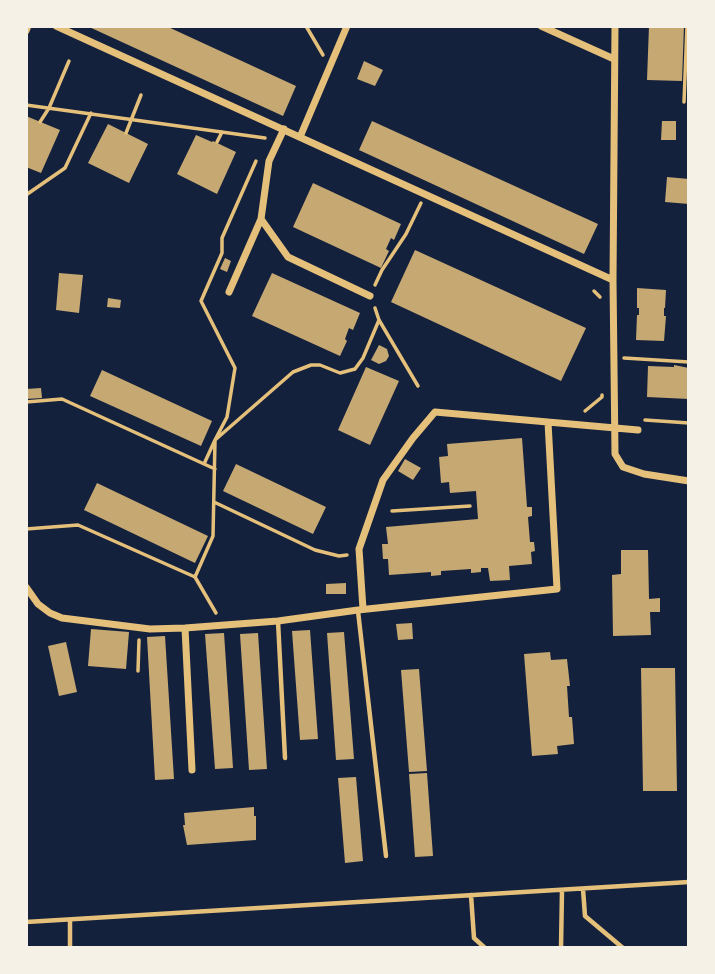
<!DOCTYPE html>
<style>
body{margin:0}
#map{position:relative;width:715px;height:974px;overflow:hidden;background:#14213d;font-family:"PT Sans Narrow",sans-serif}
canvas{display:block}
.frame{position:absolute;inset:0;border:28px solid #f6f1e7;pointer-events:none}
</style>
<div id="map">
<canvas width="715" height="974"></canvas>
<div class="frame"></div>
</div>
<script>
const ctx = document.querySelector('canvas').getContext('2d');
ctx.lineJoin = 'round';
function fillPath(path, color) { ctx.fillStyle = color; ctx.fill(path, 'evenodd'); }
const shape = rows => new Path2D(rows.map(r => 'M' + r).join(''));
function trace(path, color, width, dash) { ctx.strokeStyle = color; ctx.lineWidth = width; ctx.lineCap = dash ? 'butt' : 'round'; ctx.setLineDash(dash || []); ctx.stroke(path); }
const building = shape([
 [87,26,166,26,296,86,283,116],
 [649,26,684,26,682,81,647,80],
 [364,61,383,70,375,86,357,79],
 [26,116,60,130,41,173,26,167],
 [372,121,598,224,584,254,359,150],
 [662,121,676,121,676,140,661,140],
 [108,124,148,144,129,183,88,163],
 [196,135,212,142,213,141,236,152,217,194,177,174],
 [667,177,689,179,689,204,665,202],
 [313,183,401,224,394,240,391,238,386,249,389,251,381,268,293,227],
 [415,250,586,328,561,381,391,302],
 [225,258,231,261,227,272,220,269],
 [59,273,83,275,79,313,56,310],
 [272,273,360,313,353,330,349,328,345,339,347,341,340,356,252,316],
 [637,288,666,290,665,308,664,308,664,316,666,316,664,341,636,340,637,315,639,315,639,308,637,308],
 [108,298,121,300,120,308,107,307],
 [379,345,387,349,389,356,386,361,379,364,371,360],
 [674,365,689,368,689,399,647,397,648,366,674,367],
 [366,367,399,381,370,445,338,430],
 [102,370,212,421,201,446,90,396],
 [41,388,42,398,26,399,26,389],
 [522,438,527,507,532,507,532,516,528,517,530,542,534,542,535,551,531,552,532,564,509,566,510,580,490,581,488,568,481,568,481,572,471,573,471,569,441,571,441,575,431,576,431,572,389,575,388,559,383,559,382,544,388,544,386,527,478,519,476,491,450,493,449,482,441,483,439,457,448,456,447,444],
 [405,459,421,468,413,480,398,471],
 [236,464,326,507,313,534,223,491],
 [97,483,208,536,195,563,84,510],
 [621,550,648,550,649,599,660,598,660,612,650,612,651,635,613,636,612,575,621,574],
 [346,583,346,594,326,594,326,584],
 [412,623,413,639,398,640,396,624],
 [91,629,129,632,126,669,88,666],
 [310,630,318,739,300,740,292,631],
 [344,632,354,759,336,760,327,633],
 [224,633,233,768,215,769,205,634],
 [258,633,267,769,249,770,240,634],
 [165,636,174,779,155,780,147,637],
 [66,642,77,692,59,696,48,646],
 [550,652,551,660,567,659,570,686,567,686,569,717,572,717,574,744,557,746,558,754,532,756,524,654],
 [641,668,675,668,677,791,643,791],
 [419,669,427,771,409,772,401,670],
 [427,773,433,856,415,857,409,774],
 [356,777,363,861,345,863,338,778],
 [254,807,254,816,256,816,256,840,187,845,183,825,185,825,184,813]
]);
const path = shape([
 [306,26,323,55],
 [684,102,687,26],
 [26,105,265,138],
 [40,122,49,108,69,61],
 [126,133,141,95],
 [217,142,222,132],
 [26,195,65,168,91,113],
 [375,285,382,270,406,234,421,203],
 [594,291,600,297],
 [375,308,379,320,418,386],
 [624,358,689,362],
 [26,402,62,399,215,469],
 [585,411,602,397,602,395],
 [645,420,689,423],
 [204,464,215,440,293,372,311,365,320,365,340,373,355,369,363,358,379,320],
 [214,502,315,550,339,556,347,555],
 [392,511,470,506],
 [26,529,78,525,195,577,216,613],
 [195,577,213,536,215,440,227,417,235,368,201,301,222,253,222,238,256,161],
 [138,671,139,640]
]);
const service = shape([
 [358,611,386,856],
 [278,621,285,758],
 [583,889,585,916,623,948],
 [471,895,474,938,485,948],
 [70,920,70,948],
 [26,922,689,882],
 [561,948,562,890]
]);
const minor = shape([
 [56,26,613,280],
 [541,26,614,59],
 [615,26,613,280,615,454,623,467,644,474,689,481],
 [26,31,28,26],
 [284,129,269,161,261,219,288,257,370,296],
 [300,137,347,26],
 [229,292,261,219],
 [26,587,38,604,50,613,62,618,150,629,185,628,278,621,358,610,557,589,548,422],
 [363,609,359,549,383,480,413,438,435,412,638,430],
 [185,628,192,770]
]);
fillPath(building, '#c6a872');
trace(path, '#e5c07b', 3.5);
trace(service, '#e5c07b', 4.5);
trace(minor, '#e5c07b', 7);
</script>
